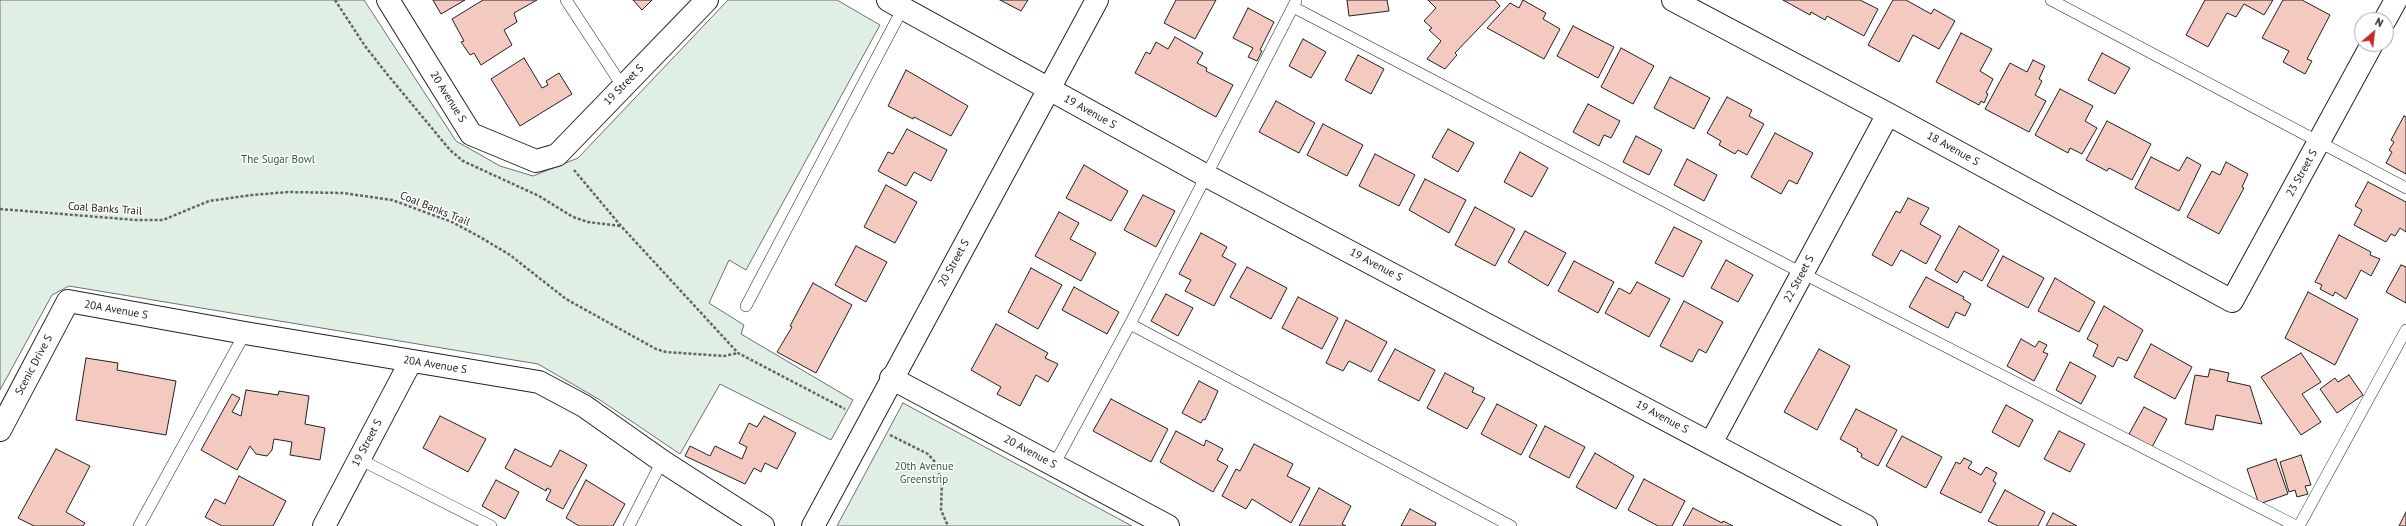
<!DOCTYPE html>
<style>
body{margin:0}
#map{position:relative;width:2406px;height:526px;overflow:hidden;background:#fff;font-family:"PT Sans",sans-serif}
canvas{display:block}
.north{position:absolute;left:2354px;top:12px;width:40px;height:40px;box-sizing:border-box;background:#fff;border:1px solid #a7a7a7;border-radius:50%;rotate:28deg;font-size:11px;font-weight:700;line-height:16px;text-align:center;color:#222}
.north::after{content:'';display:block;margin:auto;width:14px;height:18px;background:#c62828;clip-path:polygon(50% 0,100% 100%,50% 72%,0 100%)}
</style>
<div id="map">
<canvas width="2406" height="526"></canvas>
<div class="north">N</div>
</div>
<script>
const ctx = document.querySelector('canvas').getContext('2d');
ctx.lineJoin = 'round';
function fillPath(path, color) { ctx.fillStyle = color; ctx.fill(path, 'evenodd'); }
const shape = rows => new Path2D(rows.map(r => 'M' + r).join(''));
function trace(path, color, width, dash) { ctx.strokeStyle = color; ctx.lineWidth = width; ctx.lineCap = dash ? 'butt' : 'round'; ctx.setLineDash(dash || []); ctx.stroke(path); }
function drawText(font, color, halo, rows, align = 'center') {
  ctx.font = font + ' "PT Sans",sans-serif'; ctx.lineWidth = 3; ctx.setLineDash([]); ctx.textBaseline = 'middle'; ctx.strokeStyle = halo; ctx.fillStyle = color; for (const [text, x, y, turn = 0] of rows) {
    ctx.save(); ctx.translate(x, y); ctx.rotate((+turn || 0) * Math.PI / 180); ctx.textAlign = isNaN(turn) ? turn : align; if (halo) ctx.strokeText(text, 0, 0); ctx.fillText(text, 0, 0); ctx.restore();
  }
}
const green = shape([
 [0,0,364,0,456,141,500,166,533,176,578,158,728,0,837,0,880,25,746,270,729,260,709,303,744,325,741,334,853,400,831,440,720,384,680,454,600,400,538,364,69,286,52,295,0,390,0,0],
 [903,403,1132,526,837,526,903,403]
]);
const building = shape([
 [433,0,465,0,441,14,433,0],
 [483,0,537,0,514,13,517,22,504,30,512,45,481,65,474,53,470,55,461,42,464,41,452,19,483,0],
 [633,0,652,0,642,10,633,0],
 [1000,0,1028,0,1021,11,1000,0],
 [1176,0,1216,0,1195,39,1164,23,1176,0],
 [1347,0,1387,0,1389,11,1349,16,1347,0],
 [1428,0,1495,0,1500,6,1455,53,1457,55,1445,69,1427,59,1441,41,1429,30,1432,28,1424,21,1436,8,1428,0],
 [1523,0,1546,13,1543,19,1560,29,1544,59,1487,28,1510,3,1519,8,1523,0],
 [1783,0,1860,0,1878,9,1864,36,1827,16,1825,20,1811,12,1810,15,1783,0],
 [1893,0,1906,0,1931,14,1934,9,1955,21,1939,49,1913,35,1899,62,1868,45,1893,0],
 [2205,0,2273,0,2264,15,2244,4,2236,17,2227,13,2208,47,2186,35,2205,0],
 [2283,0,2302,0,2330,15,2307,59,2312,61,2305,74,2283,62,2289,51,2262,38,2283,0],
 [1248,8,1274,22,1260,50,1262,51,1257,61,1248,57,1253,48,1233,38,1248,8],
 [1573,26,1614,47,1598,78,1557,56,1573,26],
 [1961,33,1992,49,1980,71,1993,79,1986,93,1988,94,1984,103,1981,101,1979,105,1936,82,1961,33],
 [1175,37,1203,53,1197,63,1207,68,1206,71,1233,85,1216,117,1135,73,1146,52,1150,54,1156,42,1168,49,1175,37],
 [1303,39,1326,52,1311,78,1289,66,1303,39],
 [1621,48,1654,66,1633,104,1601,87,1621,48],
 [2102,53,2130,68,2115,94,2088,80,2102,53],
 [1358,55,1384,69,1371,94,1345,80,1358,55],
 [524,58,542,88,548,85,546,81,559,73,572,94,520,126,491,79,524,58],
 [2033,60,2045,66,2039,79,2042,81,2035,95,2046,101,2029,132,1985,109,2010,63,2027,72,2033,60],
 [906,70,968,106,951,136,914,117,913,119,888,106,906,70],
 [1670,77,1710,98,1694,129,1654,108,1670,77],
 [2060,89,2093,106,2085,121,2097,128,2082,154,2070,148,2068,153,2035,135,2060,89],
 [1727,97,1752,110,1749,116,1764,124,1747,155,1738,150,1735,154,1719,145,1721,141,1707,133,1727,97],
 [1276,101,1315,123,1299,153,1259,132,1276,101],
 [1588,104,1620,121,1611,138,1604,135,1599,146,1573,132,1588,104],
 [2404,116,2406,117,2406,174,2386,163,2392,152,2389,150,2394,142,2391,140,2404,116],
 [2107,121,2151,144,2132,180,2109,168,2107,171,2086,160,2107,121],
 [1323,124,1363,145,1347,176,1307,155,1323,124],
 [907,129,947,150,931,181,914,172,906,186,878,171,888,152,893,154,907,129],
 [1448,129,1474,143,1458,172,1432,157,1448,129],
 [1775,133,1813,153,1797,184,1789,180,1781,194,1751,177,1775,133],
 [1636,136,1662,150,1649,175,1623,162,1636,136],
 [1520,152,1548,168,1532,197,1504,182,1520,152],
 [1375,154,1415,175,1399,206,1359,186,1375,154],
 [2151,157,2179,171,2187,157,2201,165,2179,211,2135,188,2151,157],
 [1687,159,1717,175,1704,201,1674,185,1687,159],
 [2226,162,2248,174,2242,187,2244,188,2219,234,2187,217,2212,171,2220,175,2226,162],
 [1084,165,1128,191,1111,221,1066,198,1084,165],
 [1425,179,1466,200,1449,233,1409,210,1425,179],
 [2368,182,2406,202,2406,232,2400,228,2395,236,2391,234,2386,242,2354,225,2362,210,2355,206,2368,182],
 [886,185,917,202,895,243,864,227,886,185],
 [1143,195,1175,211,1156,247,1124,230,1143,195],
 [1908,198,1929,208,1920,224,1941,236,1926,264,1901,250,1892,266,1872,255,1896,211,1900,213,1908,198],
 [1475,207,1515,229,1495,266,1455,245,1475,207],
 [1059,212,1079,223,1070,239,1096,253,1081,281,1035,256,1059,212],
 [1959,226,1999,250,1982,281,1964,271,1957,283,1935,270,1959,226],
 [1674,227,1702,241,1683,277,1655,263,1674,227],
 [1525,231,1566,253,1548,286,1508,262,1525,231],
 [1201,233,1227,247,1222,256,1236,264,1214,306,1185,291,1191,280,1179,274,1201,233],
 [2339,235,2371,252,2370,255,2380,259,2371,276,2361,270,2346,299,2335,292,2333,296,2320,289,2322,285,2315,282,2339,235],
 [856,246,887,262,866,302,835,285,856,246],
 [2003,256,2044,278,2028,308,1987,286,2003,256],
 [1726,260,1753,275,1738,302,1711,288,1726,260],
 [1574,261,1614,282,1598,313,1558,291,1574,261],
 [2401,265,2406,267,2406,303,2386,292,2401,265],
 [1247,267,1287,288,1271,319,1230,297,1247,267],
 [1031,268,1062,285,1038,329,1008,312,1031,268],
 [1926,277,1964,297,1963,299,1971,304,1965,316,1956,312,1948,328,1909,307,1926,277],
 [2055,278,2095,302,2079,332,2038,311,2055,278],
 [1637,282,1670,299,1649,337,1605,313,1619,288,1630,294,1637,282],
 [813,283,852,305,816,373,777,352,792,327,790,326,813,283],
 [1074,287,1119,312,1107,334,1062,310,1074,287],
 [2308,292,2358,319,2335,365,2285,338,2308,292],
 [1166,294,1193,308,1178,336,1151,321,1166,294],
 [1298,297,1338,318,1322,349,1282,328,1298,297],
 [1684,301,1723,322,1706,353,1699,349,1692,362,1660,346,1684,301],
 [2104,306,2143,330,2127,361,2118,357,2113,367,2093,356,2098,345,2087,339,2104,306],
 [1346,320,1387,342,1371,372,1349,361,1343,371,1326,363,1346,320],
 [996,324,1048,353,1045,358,1058,364,1048,382,1036,375,1020,406,997,394,1001,387,971,370,996,324],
 [2021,339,2035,347,2039,341,2047,345,2043,352,2048,354,2034,381,2007,366,2021,339],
 [2151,344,2192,367,2175,399,2134,377,2151,344],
 [1395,349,1435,370,1419,401,1378,380,1395,349],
 [1819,349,1850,366,1817,430,1784,412,1819,349],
 [2301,353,2321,382,2302,394,2321,422,2301,435,2261,377,2301,353],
 [86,358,118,363,117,370,176,381,166,435,76,420,86,358],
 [2070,362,2096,376,2081,404,2056,390,2070,362],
 [2210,369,2229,373,2227,381,2250,386,2262,424,2216,415,2213,430,2185,424,2195,375,2208,377,2210,369],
 [1445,373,1474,388,1472,392,1485,398,1467,429,1427,408,1445,373],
 [2349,375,2363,395,2337,413,2320,389,2335,378,2338,382,2349,375],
 [1199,381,1218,391,1205,420,1203,419,1201,423,1182,413,1199,381],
 [246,390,278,395,279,391,309,396,305,424,325,428,320,460,290,455,292,442,274,439,272,450,267,456,256,454,250,446,237,470,201,450,232,394,240,398,232,412,241,416,246,390],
 [1111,399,1168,429,1151,462,1093,431,1111,399],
 [1497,404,1537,425,1521,455,1481,434,1497,404],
 [2006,405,2033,420,2019,447,1992,432,2006,405],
 [2144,407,2167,419,2152,447,2129,434,2144,407],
 [1856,409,1897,430,1878,466,1861,457,1862,454,1857,451,1858,449,1840,439,1856,409],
 [440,416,486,439,468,472,423,448,440,416],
 [764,416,796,433,777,469,765,463,761,472,754,468,745,484,685,456,690,446,710,456,715,446,742,459,747,447,739,443,749,423,757,427,764,416],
 [1545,426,1585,447,1569,478,1529,457,1545,426],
 [1176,431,1204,446,1206,440,1223,449,1217,460,1228,466,1213,492,1160,462,1176,431],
 [2059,431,2085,444,2070,472,2044,459,2059,431],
 [1902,436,1942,457,1926,488,1886,466,1902,436],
 [1254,444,1293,464,1287,476,1310,488,1291,523,1252,499,1246,509,1222,496,1236,469,1240,471,1254,444],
 [56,449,90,466,66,512,85,523,83,526,34,526,18,518,56,449],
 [515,449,551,467,560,450,587,465,563,509,546,500,551,490,547,488,546,491,505,468,515,449],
 [1595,453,1634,476,1616,509,1576,487,1595,453],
 [2301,455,2311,485,2305,486,2308,494,2297,497,2295,490,2289,492,2280,462,2301,455],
 [1964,458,1972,462,1968,468,1981,475,1986,467,1997,473,1993,481,1996,483,1981,513,1940,493,1956,462,1960,464,1964,458],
 [2276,459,2288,494,2259,504,2247,469,2276,459],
 [239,476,286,501,273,526,222,526,205,517,215,499,225,504,239,476],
 [1644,479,1685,501,1672,526,1658,526,1628,510,1644,479],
 [496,480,519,492,505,519,482,506,496,480],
 [586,480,625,504,613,526,579,526,566,518,586,480],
 [1319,488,1351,506,1342,524,1346,526,1299,526,1319,488],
 [2005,490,2045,512,2038,526,1998,526,1988,521,2005,490],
 [1693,508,1722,523,1723,521,1733,526,1683,526,1693,508],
 [1410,509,1436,523,1435,526,1401,526,1410,509],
 [2406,512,2406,526,2399,526,2406,512],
 [2053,513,2077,526,2046,526,2053,513]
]);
const path = shape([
 [335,0,365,46,387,74,450,150,463,161,539,196,573,217,588,222,621,226],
 [574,170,621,226,738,353,845,409],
 [0,209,136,220,163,220,209,201,252,195,288,192,343,193,392,200,452,222,480,237,510,255,566,299,656,349,666,352,724,356,738,353],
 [890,435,928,454,935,462,942,481,941,510,948,526]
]);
const lane = shape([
 [566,0,623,87],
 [2051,0,2406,188],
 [1293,7,1802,273,2296,526],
 [746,306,904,6],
 [1130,324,1511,526],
 [359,459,491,526],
 [1054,465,1130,324,1296,1],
 [139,526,245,333],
 [629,526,662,461],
 [2299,526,2406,330]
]);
const street = shape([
 [388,0,471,134,536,161,557,155,707,0],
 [888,0,1205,175,1866,526],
 [1673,0,1888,114,2232,301,2372,44],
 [2385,20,2396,0],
 [891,378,1168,526],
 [0,430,68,301,245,333,539,382,584,406,662,461,763,526],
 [1711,443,1888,114],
 [324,526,411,361]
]);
const secondary = shape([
 [813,526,1097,0]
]);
const streetNames = [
 ["19 Street S",624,85,-46],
 ["20 Avenue S",448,97,58],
 ["19 Avenue S",1090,112,29],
 ["18 Avenue S",1953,149,29],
 ["23 Street S",2302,173,-61],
 ["Coal Banks Trail",105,209,4],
 ["Coal Banks Trail",435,209,22],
 ["20 Street S",954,263,-61],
 ["19 Avenue S",1376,265,28],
 ["22 Street S",1799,279,-62],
 ["20A Avenue S",116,310,10],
 ["Scenic Drive S",34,365,-62],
 ["20A Avenue S",435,365,9],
 ["19 Avenue S",1662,417,28],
 ["19 Street S",367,443,-62],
 ["20 Avenue S",1030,452,28]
];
const parkNames = [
 ["The Sugar Bowl",278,160],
 ["20th Avenue",924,467],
 ["Greenstrip",924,480]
];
fillPath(green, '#e0efe3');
trace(green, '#6f6f6f', 1);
fillPath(building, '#f3c9c0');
trace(building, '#222', 1);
trace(lane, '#222', 12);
trace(street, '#222', 24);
trace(secondary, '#222', 24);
trace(path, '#646464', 2.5, [3, 2]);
trace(lane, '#fff', 11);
trace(street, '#fff', 22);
trace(secondary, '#fff', 22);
drawText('11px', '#222', '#fff', streetNames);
drawText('11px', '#2f5e38', '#fff', parkNames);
</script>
